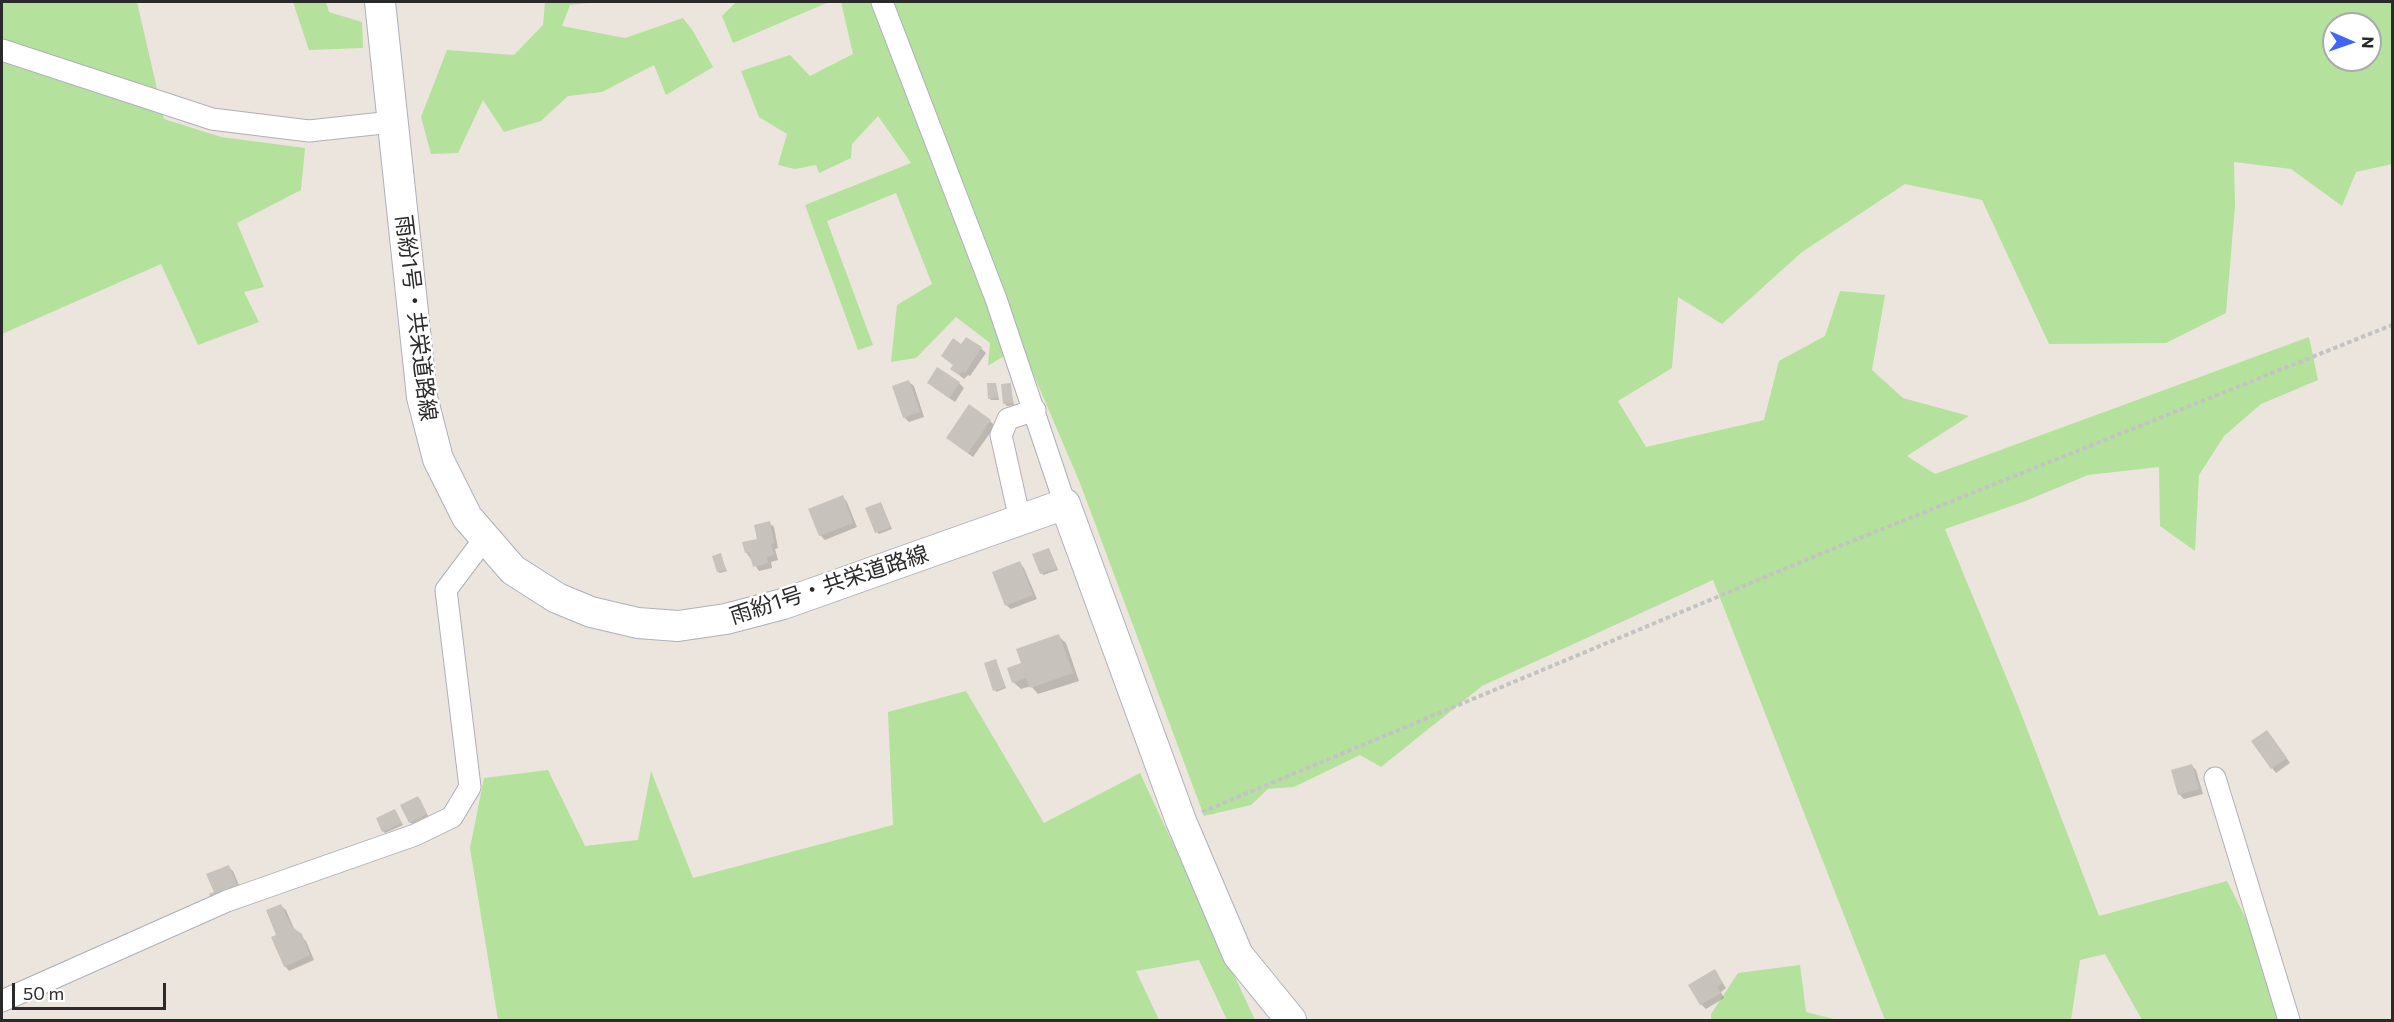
<!DOCTYPE html>
<meta charset="utf-8">
<style>
body{margin:0}
#map{position:relative;width:2394px;height:1022px;overflow:hidden;background:#ece5dd;font-family:Commissioner,sans-serif}
canvas{display:block}
.frame{position:absolute;inset:0;border:3px solid #2a2a2a;pointer-events:none}
.north{position:absolute;left:2322px;top:12px;width:60px;height:60px;box-sizing:border-box;background:#fff;border:2px solid #aaa;border-radius:50%;rotate:92deg;font-size:16px;font-weight:700;line-height:24px;text-align:center;color:#2a2a2a}
.north::after{content:'';display:block;margin:auto;width:21px;height:27px;background:#4166f4;clip-path:polygon(50% 0,100% 100%,50% 72%,0 100%)}
.scale{position:absolute;left:12px;top:983px;width:154px;height:27px;box-sizing:border-box;border:3px solid #2a2a2a;border-top:0;padding-left:8px;font-size:18px;line-height:21px;white-space:nowrap;color:#2a2a2a;-webkit-text-stroke:4px #fff;paint-order:stroke}
</style>
<div id="map">
<canvas width="2394" height="1022"></canvas>
<div class="frame"></div>
<div class="north">N</div>
<div class="scale">50 m</div>
</div>
<script>
const ctx = document.querySelector('canvas').getContext('2d');
ctx.lineJoin = 'round';
function fillPath(path, color) { ctx.fillStyle = color; ctx.fill(path, 'evenodd'); }
const shape = rows => new Path2D(rows.map(r => 'M' + r).join(''));
function trace(path, color, width, dash) { ctx.strokeStyle = color; ctx.lineWidth = width; ctx.lineCap = dash ? 'butt' : 'round'; ctx.setLineDash(dash || []); ctx.stroke(path); }
function drawText(font, color, halo, rows, align = 'center') {
  ctx.font = font + ' Commissioner,"Noto Sans JP",sans-serif'; ctx.lineWidth = 5; ctx.setLineDash([]); ctx.textBaseline = 'middle'; ctx.strokeStyle = halo; ctx.fillStyle = color; for (const [text, x, y, turn = 0] of rows) {
    ctx.save(); ctx.translate(x, y); ctx.rotate((+turn || 0) * Math.PI / 180); ctx.textAlign = isNaN(turn) ? turn : align; if (halo) ctx.strokeText(text, 0, 0); ctx.fillText(text, 0, 0); ctx.restore();
  }
}
const green = shape([
 [2,2,137,2,164,119,221,137,305,148,301,190,237,223,264,287,244,292,259,322,198,345,161,264,2,334],
 [293,2,326,2,329,12,362,22,363,48,309,50],
 [545,2,597,2,570,5,562,26,625,38,683,18,693,31,713,67,666,95,654,65,602,92,568,96,541,121,504,132,483,100,458,153,431,154,421,117,447,50,514,55,543,25],
 [736,2,829,2,733,43,722,16],
 [841,2,2392,2,2392,164,2356,172,2342,206,2291,169,2234,162,2235,206,2226,313,2166,343,2049,344,1982,200,1905,184,1802,252,1722,324,1678,297,1672,368,1618,401,1646,447,1764,420,1779,361,1825,336,1840,291,1885,295,1872,370,1903,398,1969,416,1907,456,1935,474,2309,337,2318,380,2261,404,2224,436,2199,475,2195,551,2160,526,2159,467,2088,475,2023,502,1945,529,2019,708,2099,916,2227,881,2297,1020,2142,1020,2105,954,2080,960,2071,1020,1885,1020,1713,580,1482,686,1381,767,1360,755,1294,787,1268,789,1251,805,1204,816,1080,483,1021,345,988,366,990,343,956,317,916,358,891,362,897,305,932,284,896,193,827,221,873,345,858,350,805,205,911,163,878,116,852,144,851,158,819,173,816,165,795,169,778,165,787,134,759,117,741,71,790,55,810,76,853,54],
 [2334,24,2370,24,2370,60,2334,60],
 [966,691,1044,823,1140,773,1255,1020,1227,1020,1199,960,1136,971,1159,1020,498,1020,470,848,484,778,548,770,585,846,638,840,651,771,693,878,893,825,888,712],
 [1800,965,1806,1012,1838,1020,1711,1020,1711,1014,1738,973]
]);
const shadow = shape([
 [981,348,986,353,970,376,968,375,964,379,952,369],
 [909,382,914,386,924,417,909,422,904,417],
 [959,383,964,388,955,402,933,387],
 [996,385,999,400,991,400,989,398],
 [1010,385,1014,405,1007,406,1005,404],
 [990,421,995,426,973,457,952,442],
 [843,497,847,502,857,527,825,540,820,535],
 [881,504,892,529,879,534,877,532],
 [769,523,774,527,778,548,775,549,778,560,771,562,772,568,759,571,746,552,758,540],
 [1049,549,1058,570,1043,575,1042,573],
 [720,555,727,571,720,573,718,572],
 [1020,563,1024,568,1037,599,1011,609,1006,605],
 [1058,636,1066,643,1079,681,1038,694,1031,686,1021,689,1013,682,1023,664],
 [996,661,1006,688,996,692,995,690],
 [2271,736,2290,763,2276,773,2272,768],
 [2192,766,2196,770,2203,794,2184,799,2179,794],
 [420,799,428,816,412,824,410,822],
 [395,811,403,825,385,833,383,831],
 [228,867,233,871,244,897,216,892],
 [281,906,286,910,295,931,306,941,314,960,289,971,285,966,278,936],
 [1715,971,1726,988,1721,992,1724,998,1706,1009,1701,1004]
]);
const building = shape([
 [966,337,982,347,965,373,962,371,959,375,950,369,953,365,941,356,953,338,961,344],
 [937,367,960,382,950,398,927,383],
 [909,380,920,412,903,418,892,386],
 [987,383,996,383,998,398,988,399],
 [1011,383,1013,403,1003,404,1001,384],
 [969,404,991,420,968,453,946,438],
 [843,495,853,523,819,536,808,509],
 [881,502,891,527,875,533,865,508],
 [770,521,774,543,771,544,774,555,767,557,768,563,753,567,749,552,745,553,742,542,757,539,754,525],
 [1049,548,1057,568,1040,574,1032,554],
 [721,553,726,570,717,572,712,556],
 [1020,561,1033,595,1005,606,992,572],
 [1059,634,1073,673,1030,688,1026,678,1012,683,1007,668,1021,663,1016,649],
 [996,659,1005,687,993,691,984,663],
 [2267,730,2287,758,2271,769,2251,741],
 [2192,764,2199,789,2178,795,2171,770],
 [418,796,427,814,409,823,400,805],
 [395,809,402,823,382,832,376,818],
 [229,865,240,892,214,904,209,894,214,892,206,874],
 [281,904,291,926,302,934,310,955,284,967,271,937,276,935,266,910],
 [1715,969,1723,983,1717,987,1721,993,1700,1005,1688,985]
]);
const path = shape([
 [1202,812,1825,552,2392,325]
]);
const street = shape([
 [882,2,996,299,1065,504],
 [2,50,212,119,309,131,392,122],
 [1020,520,1001,435,1008,419,1035,410],
 [2215,778,2289,1020],
 [2,1001,227,901,415,835,452,817,470,787,446,590,485,538]
]);
const secondary = shape([
 [380,2,422,397,438,459,467,517,513,570,557,598,591,612,638,623,678,626,726,619,783,604,1065,504,1181,821,1238,955,1291,1020]
]);
const streetNames = [
 ["雨紛1号・共栄道路線",416,318,83],
 ["雨紛1号・共栄道路線",829,585,-18]
];
fillPath(green, '#b4e19b');
fillPath(shadow, '#0003');
fillPath(building, '#c7c2bc');
trace(street, '#adb0ba', 23);
trace(secondary, '#adb0ba', 32);
trace(path, '#c3c3c3', 4, [4.5, 3]);
trace(street, '#fff', 21);
trace(secondary, '#fff', 30);
drawText('22px', '#2a2a2a', '#fff', streetNames);
</script>
